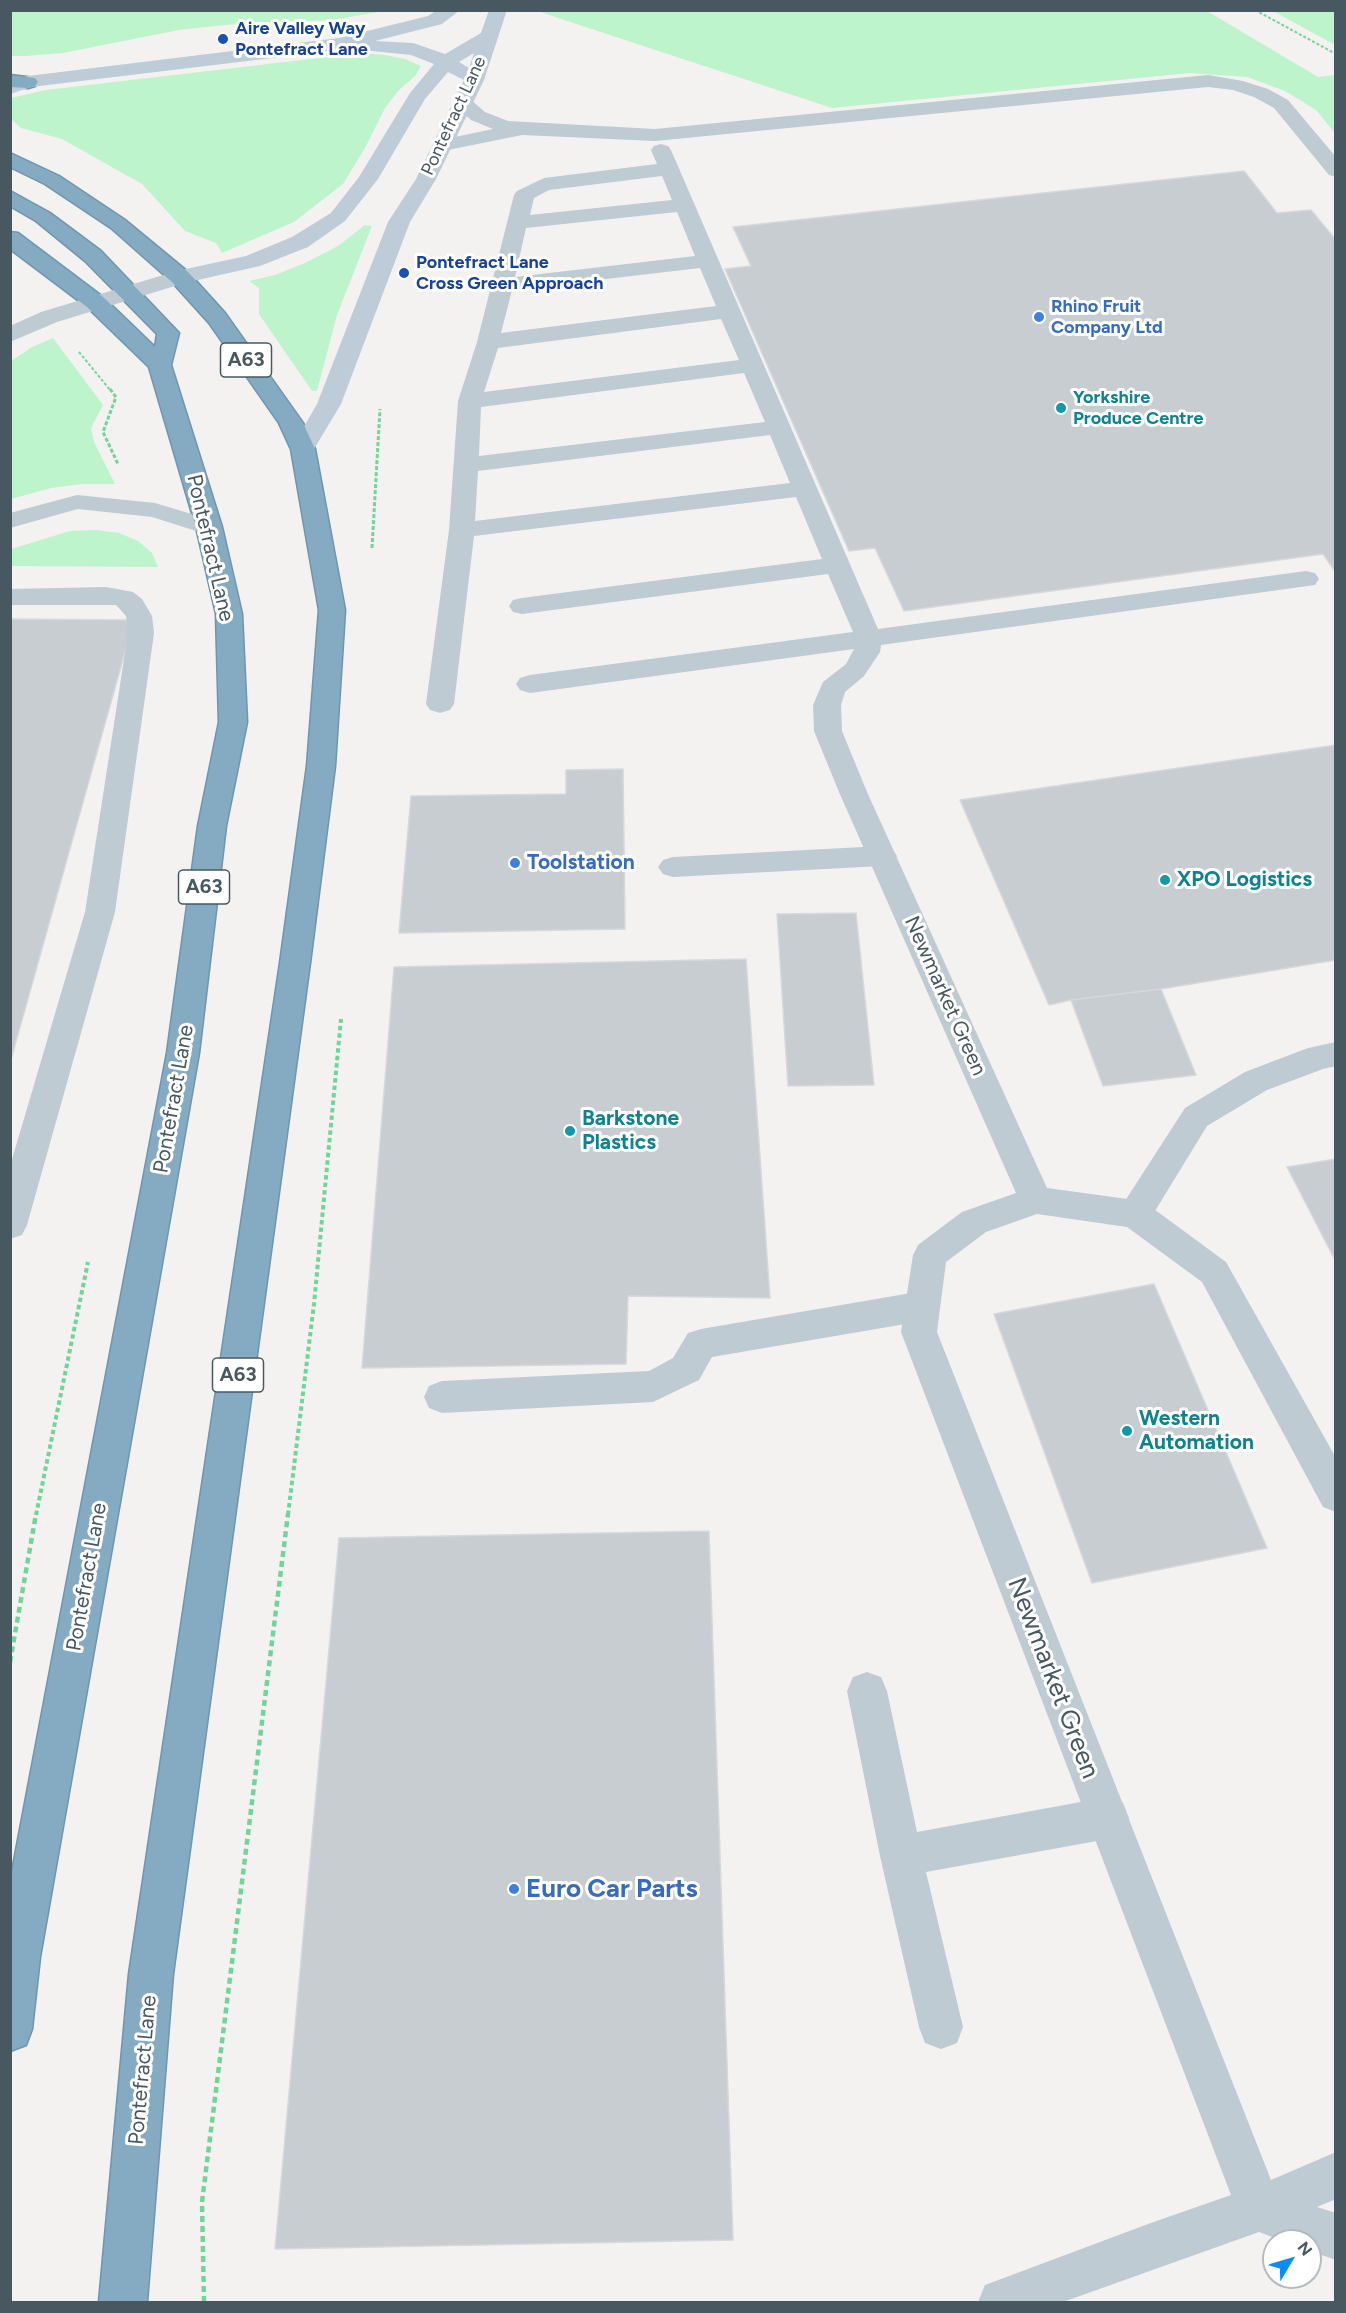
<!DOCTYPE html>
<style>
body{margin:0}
#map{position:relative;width:1346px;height:2313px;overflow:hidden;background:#f4f1f1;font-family:Figtree,sans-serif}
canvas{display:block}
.frame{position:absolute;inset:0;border:12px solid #475861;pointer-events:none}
.north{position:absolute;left:1262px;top:2229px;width:60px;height:60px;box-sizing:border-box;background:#fff;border:2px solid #b5bcc0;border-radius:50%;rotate:52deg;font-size:16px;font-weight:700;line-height:24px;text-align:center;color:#475861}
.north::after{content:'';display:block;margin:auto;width:21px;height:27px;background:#098df5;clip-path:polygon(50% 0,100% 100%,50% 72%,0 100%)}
</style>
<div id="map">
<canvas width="1346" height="2313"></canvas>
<div class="frame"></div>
<div class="north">N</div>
</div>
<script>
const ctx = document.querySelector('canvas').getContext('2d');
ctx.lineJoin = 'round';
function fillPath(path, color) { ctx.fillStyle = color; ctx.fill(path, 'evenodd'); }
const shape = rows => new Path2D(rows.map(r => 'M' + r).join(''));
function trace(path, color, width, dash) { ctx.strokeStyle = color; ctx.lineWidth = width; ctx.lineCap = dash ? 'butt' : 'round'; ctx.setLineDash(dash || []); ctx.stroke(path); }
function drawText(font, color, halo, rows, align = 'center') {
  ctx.font = font + ' Figtree,sans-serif'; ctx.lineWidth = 6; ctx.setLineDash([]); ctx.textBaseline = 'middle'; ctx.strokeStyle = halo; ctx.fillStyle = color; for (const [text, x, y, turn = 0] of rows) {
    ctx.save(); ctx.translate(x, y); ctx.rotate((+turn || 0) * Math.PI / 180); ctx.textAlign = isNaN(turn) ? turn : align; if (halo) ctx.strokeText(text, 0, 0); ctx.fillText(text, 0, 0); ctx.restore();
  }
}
const green = shape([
 [10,11,11,10,384,11,332,20,244,23,179,30,63,53,26,56,11,56],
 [537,11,1207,11,1318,77,1335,75,1335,133,1316,110,1285,91,1247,77,1190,73,832,108],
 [1273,11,1335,11,1335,45],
 [362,53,384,55,405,59,421,66,415,76,399,90,385,108,365,148,343,184,294,222,222,253,216,243,185,231,142,184,62,139,21,128,11,119,11,98,46,90],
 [365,225,372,226,337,315,317,391,312,391,259,314,259,288,249,281,275,275,305,263,338,246],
 [53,338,103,405,91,428,94,442,115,484,81,484,51,488,11,499,11,361,32,347],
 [96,530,119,533,138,541,152,553,158,567,11,566,11,549,70,531]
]);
const building = shape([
 [1244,171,1277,213,1311,210,1336,240,1336,573,1323,554,904,611,875,548,849,551,725,269,751,266,733,227,1244,171],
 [10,619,134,620,10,1063,10,619],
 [1336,745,1336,960,1161,989,1071,1000,1049,1005,960,800,1336,745],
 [623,769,625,929,399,933,411,796,566,794,566,770,623,769],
 [856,913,874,1085,788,1086,777,914,856,913],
 [746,959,770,1298,628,1296,626,1364,362,1368,394,967,746,959],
 [1161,989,1196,1075,1103,1086,1071,1000,1161,989],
 [1336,1159,1336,1262,1287,1167,1336,1159],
 [1154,1284,1267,1548,1092,1583,994,1314,1154,1284],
 [709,1531,733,2240,275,2249,339,1538,709,1531]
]);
const pathFar3 = shape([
 [1255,10,1336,54],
 [79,352,111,391]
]);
const pathFar2 = shape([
 [110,389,116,397,103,432,118,464],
 [372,548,380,409]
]);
const pathFar1 = shape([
 [36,1515,88,1262],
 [288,1515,314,1304,341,1019]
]);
const path = shape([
 [10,1662,36,1514],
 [204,2302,202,2202,288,1514]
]);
const lane = shape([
 [1208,75,1243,81,1268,89,1288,100,1336,157,1336,177,1329,175,1274,108,1254,97,1233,90,1208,87,655,141,522,135,443,151,436,149,433,145,436,141,493,129,471,120,456,107,453,103,456,99,463,97,470,99,485,112,508,121,655,129,1208,75],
 [661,144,668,146,671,150,878,629,1306,571,1315,573,1319,579,1315,585,881,645,880,652,864,676,845,692,841,705,842,731,867,792,863,799,853,802,843,799,839,792,814,731,813,705,823,682,846,664,854,649,530,693,520,690,516,684,520,678,530,675,853,632,828,574,522,614,513,612,509,606,513,600,522,598,822,559,796,497,474,536,454,704,450,710,440,713,430,710,426,704,449,530,458,401,477,342,514,195,517,191,544,178,657,164,651,150,654,146,661,144],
 [662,176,672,200,530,215,534,198,549,190,662,176],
 [677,212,695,256,515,277,526,228,677,212],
 [700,268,716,306,501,333,512,290,700,268],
 [721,319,739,360,484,392,498,348,721,319],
 [744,373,765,422,479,456,481,407,744,373],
 [770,435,790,483,475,521,478,471,770,435],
 [180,270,188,272,191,277,188,282,57,322,10,342,10,326,41,312,180,270],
 [106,587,133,592,142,599,152,616,154,633,115,912,27,1225,22,1235,10,1239,10,1166,85,912,128,633,126,616,116,605,10,605,10,589,106,587],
 [882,846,892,849,897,856,892,863,882,866,673,877,663,874,658,867,663,860,673,857,882,846],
 [1336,1042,1336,1066,1323,1069,1267,1090,1207,1126,1147,1224,1135,1228,1123,1224,1118,1214,1123,1204,1185,1108,1245,1072,1308,1048,1336,1042],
 [923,1291,935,1296,940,1306,935,1316,923,1321,712,1357,699,1380,653,1402,442,1413,429,1408,424,1397,429,1386,442,1381,649,1371,673,1358,688,1333,701,1329,923,1291],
 [867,1672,881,1677,887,1691,917,1832,1108,1797,1123,1803,1129,1818,1123,1833,1108,1839,926,1872,963,2027,957,2043,941,2049,925,2043,919,2027,880,1856,847,1691,853,1677,867,1672]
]);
const street = shape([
 [77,495,155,503,218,522,222,527,218,532,209,535,152,517,78,509,10,528,10,513,77,495],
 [853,782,863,785,867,792,1047,1188,1135,1200,1147,1204,1226,1262,1336,1458,1336,1512,1323,1507,1202,1282,1127,1227,1037,1214,986,1232,946,1262,937,1332,1271,2180,1336,2152,1336,2199,1317,2207,1336,2213,1336,2260,1310,2251,1310,2241,1283,2241,1259,2232,1063,2302,978,2302,985,2285,1148,2224,1231,2195,901,1332,913,1255,918,1245,962,1212,1016,1193,839,792,843,785,853,782]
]);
const secondary = shape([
 [437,10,460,10,442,24,375,41,413,43,445,54,481,33,489,10,507,10,484,80,436,179,410,222,341,404,311,454,303,456,295,454,291,449,317,404,388,222,416,179,464,80,448,72,425,99,378,179,345,221,308,247,260,266,180,284,172,282,169,277,172,272,246,256,292,237,331,213,359,177,410,93,434,64,411,55,363,50,361,46,362,44,339,50,31,87,10,94,10,81,28,76,339,38,428,16,437,10],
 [474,53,469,68,459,62,474,53]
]);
const highway = shape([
 [10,75,35,78,38,82,35,86,28,88,10,87,10,75],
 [10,153,59,176,125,220,188,272,225,313,303,423,315,449,345,610,335,766,310,963,173,1974,147,2302,99,2302,129,1974,280,963,307,766,319,610,291,449,279,423,209,323,172,282,111,228,45,184,10,167,10,153],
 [10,191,50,213,101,251,179,333,171,365,222,527,242,614,247,722,226,826,199,1053,40,1957,32,2029,26,2045,10,2051,10,1882,167,1053,198,826,219,722,216,614,196,527,149,367,87,307,10,249,10,232,18,233,103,297,155,347,157,334,85,261,36,221,10,206,10,191]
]);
const markers = [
 [223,39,6,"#1a4fb4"],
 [404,273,6,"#1a4fb4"],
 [1039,317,6,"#3f7fe0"],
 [1061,408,6,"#0f9aa8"],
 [515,863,6,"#3f7fe0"],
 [1165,880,6,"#0f9aa8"],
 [570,1131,6,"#0f9aa8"],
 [1127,1431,6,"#0f9aa8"],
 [514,1889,6,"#3f7fe0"]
];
const farTransitnames = [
 ["Aire Valley Way",235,29],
 ["Pontefract Lane",235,50],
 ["Pontefract Lane",416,263],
 ["Cross Green Approach",416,284]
];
const farStreetnames = [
 ["Pontefract Lane",454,116,-65]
];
const farShopnames = [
 ["Rhino Fruit",1051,307],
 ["Company Ltd",1051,328]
];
const farCulturenames = [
 ["Yorkshire",1073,398],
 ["Produce Centre",1073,419]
];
const shields = [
 [246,360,51],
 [204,887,51],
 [238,1375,51]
];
const shieldNames = [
 ["A63",246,360],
 ["A63",204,887],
 ["A63",238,1375]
];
const streetNames = [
 ["Pontefract Lane",210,548,77],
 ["Newmarket Green",945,996,66],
 ["Pontefract Lane",174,1099,-80],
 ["Pontefract Lane",87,1577,-80],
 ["Pontefract Lane",143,2070,-85]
];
const shopNames = [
 ["Toolstation",527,863]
];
const cultureNames = [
 ["XPO Logistics",1177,880],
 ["Barkstone",582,1119],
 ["Plastics",582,1143],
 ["Western",1139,1419],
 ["Automation",1139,1443]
];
const nearStreetnames = [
 ["Newmarket Green",1053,1678,69]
];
const nearShopnames = [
 ["Euro Car Parts",526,1889]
];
fillPath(green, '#bdf4cb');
fillPath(building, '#c8cdd2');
trace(building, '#d5d8dd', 1.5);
trace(highway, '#7096af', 3);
trace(pathFar3, '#72d598', 2, [3, 2]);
trace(pathFar2, '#72d598', 3, [4, 2]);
trace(pathFar1, '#72d598', 4, [4.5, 3]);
trace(path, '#72d598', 4.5, [6, 4]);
fillPath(lane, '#becbd2');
fillPath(street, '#becbd2');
fillPath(secondary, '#bdccd6');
fillPath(highway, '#85abc3');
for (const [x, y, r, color] of markers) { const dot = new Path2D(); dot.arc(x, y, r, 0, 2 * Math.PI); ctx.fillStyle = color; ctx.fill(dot); trace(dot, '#fff', 2); }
drawText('bold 18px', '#164399', '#fff', farTransitnames, 'left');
drawText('18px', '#475861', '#fff', farStreetnames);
drawText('bold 18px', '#366cbe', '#fff', farShopnames, 'left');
drawText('bold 18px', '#0d838f', '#fff', farCulturenames, 'left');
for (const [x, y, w] of shields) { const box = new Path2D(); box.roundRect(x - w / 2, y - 17, w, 34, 4.5); ctx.fillStyle = '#fff'; ctx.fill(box); trace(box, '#475861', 1.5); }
drawText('bold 20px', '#475861', null, shieldNames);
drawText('21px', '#475861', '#fff', streetNames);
drawText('bold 21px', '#366cbe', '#fff', shopNames, 'left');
drawText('bold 21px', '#0d838f', '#fff', cultureNames, 'left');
drawText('26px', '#475861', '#fff', nearStreetnames);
drawText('bold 26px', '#366cbe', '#fff', nearShopnames, 'left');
</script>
